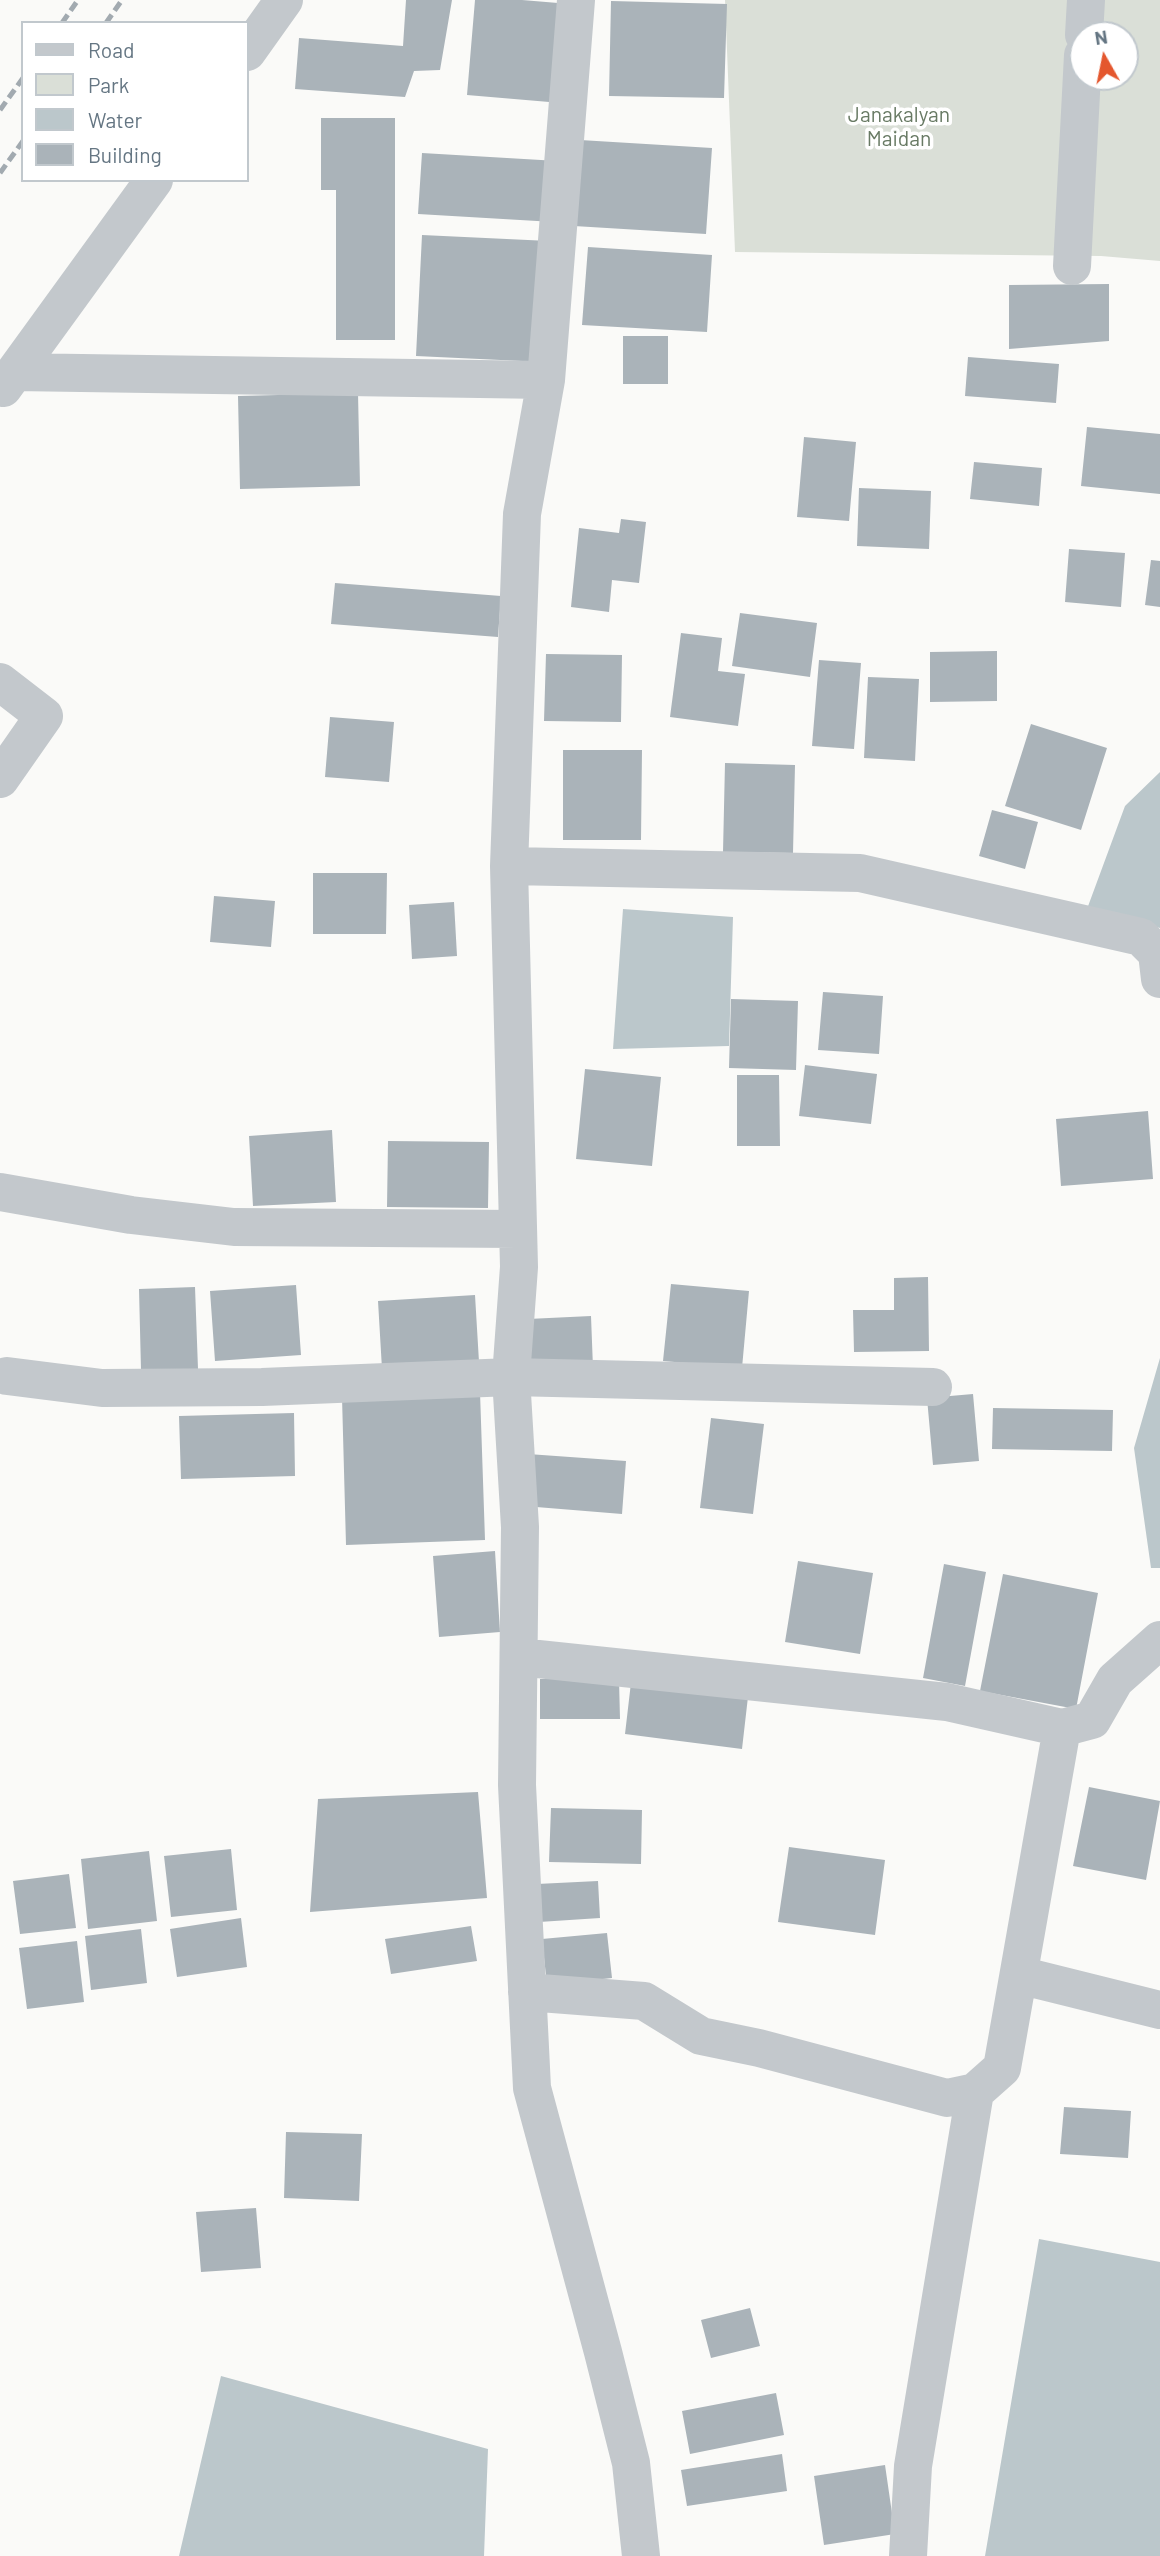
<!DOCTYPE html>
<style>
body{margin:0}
#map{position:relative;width:1160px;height:2556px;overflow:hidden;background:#fafaf8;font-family:Barlow,sans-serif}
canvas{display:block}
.legend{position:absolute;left:21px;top:21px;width:228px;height:161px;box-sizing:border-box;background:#fff;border:2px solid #c1c8cd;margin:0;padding:9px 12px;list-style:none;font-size:21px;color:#657683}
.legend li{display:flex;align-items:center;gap:14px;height:35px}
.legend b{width:35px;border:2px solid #c1c8cd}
.north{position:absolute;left:1069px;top:21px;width:70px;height:70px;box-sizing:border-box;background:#fff;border:2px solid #c1c8cd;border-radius:50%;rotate:351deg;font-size:19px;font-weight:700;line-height:28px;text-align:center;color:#657683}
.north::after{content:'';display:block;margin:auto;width:24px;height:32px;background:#e4572e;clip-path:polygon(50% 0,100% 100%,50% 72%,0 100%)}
</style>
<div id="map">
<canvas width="1160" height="2556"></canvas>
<ul class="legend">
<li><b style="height:9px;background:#c3c8cc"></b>Road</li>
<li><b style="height:19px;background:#dadfd7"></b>Park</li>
<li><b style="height:19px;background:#bbc7cb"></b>Water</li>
<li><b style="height:19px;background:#aab3b9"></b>Building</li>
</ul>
<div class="north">N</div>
</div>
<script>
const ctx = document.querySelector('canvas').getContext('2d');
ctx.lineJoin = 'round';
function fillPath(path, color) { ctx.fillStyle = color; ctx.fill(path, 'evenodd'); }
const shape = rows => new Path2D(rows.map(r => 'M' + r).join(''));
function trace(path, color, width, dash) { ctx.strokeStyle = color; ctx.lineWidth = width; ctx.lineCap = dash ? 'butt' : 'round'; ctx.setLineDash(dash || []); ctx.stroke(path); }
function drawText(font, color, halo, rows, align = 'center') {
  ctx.font = font + ' Barlow,sans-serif'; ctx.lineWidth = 7; ctx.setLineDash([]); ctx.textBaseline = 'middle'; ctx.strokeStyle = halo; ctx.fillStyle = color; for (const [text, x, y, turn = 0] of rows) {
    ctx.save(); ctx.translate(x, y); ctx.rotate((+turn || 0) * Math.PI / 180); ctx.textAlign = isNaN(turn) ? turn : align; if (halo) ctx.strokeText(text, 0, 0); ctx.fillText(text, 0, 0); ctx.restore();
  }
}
const green = shape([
 [725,0,1160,0,1160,261,1101,256,735,252],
 [1083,35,1125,35,1125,77,1083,77]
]);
const water = shape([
 [1160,772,1160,928,1087,909,1125,806],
 [623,909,733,917,729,1046,613,1049],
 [1160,1358,1160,1568,1151,1568,1134,1448],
 [1039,2239,1160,2262,1160,2556,985,2556],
 [221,2376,488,2449,484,2556,179,2556]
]);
const building = shape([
 [406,0,452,0,440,70,414,71,405,97,295,89,299,38,403,46],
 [475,0,522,0,570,4,561,103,467,95],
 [611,1,727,4,724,98,609,96],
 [321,118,395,118,395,340,336,340,336,190,321,190],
 [580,140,712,148,706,234,574,226],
 [422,153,558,161,554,222,418,214],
 [422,235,549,241,543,362,416,356],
 [588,247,712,255,707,332,582,325],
 [1109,284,1109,341,1009,349,1009,285],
 [623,336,668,336,668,384,623,384],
 [968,357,1059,364,1056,403,965,396],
 [358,393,360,486,240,489,238,396],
 [1087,427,1160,434,1160,494,1081,486],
 [804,437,856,442,849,521,797,517],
 [974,462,1042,468,1039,506,970,499],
 [859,488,931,491,929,549,857,546],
 [621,519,646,522,639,583,612,580,609,612,571,607,579,528,619,533],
 [1069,549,1125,553,1121,607,1065,602],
 [1151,560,1160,561,1160,607,1145,605],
 [335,583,501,596,498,637,331,624],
 [740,613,817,623,810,677,732,666],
 [681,633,722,638,718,671,745,674,738,726,670,717],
 [997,651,997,701,930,702,930,652],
 [546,654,622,655,621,722,544,721],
 [819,660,861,663,854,749,812,746],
 [868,677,919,679,915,761,864,758],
 [330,717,394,722,389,782,325,777],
 [1031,724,1107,748,1081,830,1005,806],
 [563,750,642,750,641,840,563,840],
 [725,763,795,765,793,853,723,852],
 [992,810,1038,822,1025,869,979,856],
 [313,873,387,873,386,934,313,934],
 [214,896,275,901,271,947,210,942],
 [454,902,457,956,412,959,409,905],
 [823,992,883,996,879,1054,818,1050],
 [731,999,798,1001,796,1070,729,1068],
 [805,1065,877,1074,871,1124,799,1116],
 [585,1069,661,1077,652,1166,576,1159],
 [737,1075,779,1075,780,1146,737,1146],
 [1148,1111,1153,1179,1061,1186,1056,1119],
 [332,1130,336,1202,253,1206,249,1136],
 [388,1141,489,1142,488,1208,387,1207],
 [928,1277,929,1351,854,1352,853,1310,894,1310,894,1278],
 [671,1284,749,1291,742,1368,663,1361],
 [296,1285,301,1355,215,1361,210,1291],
 [195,1287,198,1369,141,1370,139,1289],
 [475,1295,479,1362,382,1369,378,1301],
 [591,1316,593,1368,530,1371,528,1319],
 [480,1392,485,1540,346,1545,342,1397],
 [973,1394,979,1461,933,1465,927,1398],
 [993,1408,1113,1410,1112,1451,992,1449],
 [294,1413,295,1476,181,1479,179,1416],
 [711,1418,764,1424,753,1514,700,1508],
 [528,1454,626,1461,622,1514,524,1506],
 [495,1551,500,1632,439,1637,433,1556],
 [798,1561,873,1573,860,1654,785,1642],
 [944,1564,986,1572,965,1686,923,1678],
 [1003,1574,1098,1593,1076,1709,980,1691],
 [632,1674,749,1688,742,1749,625,1734],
 [540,1679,619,1679,620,1719,540,1719],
 [1089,1787,1160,1801,1146,1880,1073,1866],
 [478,1792,487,1898,310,1912,318,1799],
 [551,1808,642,1810,641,1864,549,1862],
 [789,1847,885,1860,875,1935,778,1922],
 [231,1849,237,1910,171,1917,164,1856],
 [149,1851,157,1921,88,1929,81,1859],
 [69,1874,76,1928,20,1934,13,1881],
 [598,1881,600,1918,539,1922,537,1884],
 [241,1918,247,1967,177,1977,170,1929],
 [471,1926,477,1961,391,1974,385,1939],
 [141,1929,147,1983,91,1990,85,1936],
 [607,1933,612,1978,547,1985,542,1939],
 [77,1941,84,2002,27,2009,19,1948],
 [1064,2107,1131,2111,1128,2158,1060,2154],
 [286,2132,362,2134,359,2201,284,2198],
 [256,2208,261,2268,201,2272,196,2212],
 [750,2308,760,2346,711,2358,701,2320],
 [776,2393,784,2435,690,2454,682,2411],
 [782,2454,787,2491,687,2506,681,2470],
 [885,2465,895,2534,824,2545,814,2476]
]);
const minor = shape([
 [576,0,546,380,522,514,509,866,519,1267,511,1377,520,1527,517,1785,532,2088,603,2352,631,2463,641,2556],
 [1084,35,1086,0],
 [247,52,284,0],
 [1072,266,1083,55],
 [15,372,546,380],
 [3,388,154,180],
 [0,682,44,716,0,779],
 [509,866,860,873,1141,937,1157,953,1160,979],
 [0,1192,131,1215,234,1227,518,1229],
 [7,1376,102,1388,262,1387,511,1377,933,1387],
 [519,1657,947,1702,1062,1728,1002,2068,975,2092,947,2098,759,2048,701,2036,644,2001,527,1992],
 [1062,1728,1092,1720,1115,1680,1160,1640],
 [1019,1975,1160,2010],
 [908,2556,913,2466,975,2092]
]);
const rail = shape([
 [62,23,78,0],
 [106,23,122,0],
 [0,110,23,78],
 [0,173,23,141]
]);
const parkNames = [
 ["Janakalyan",899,115],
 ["Maidan",899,139]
];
fillPath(green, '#dadfd7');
fillPath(water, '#bbc7cb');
fillPath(building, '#aab3b9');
trace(minor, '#c3c8cc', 38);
trace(rail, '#a2aab0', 5, [10, 5]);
drawText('21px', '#687a64', '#fff', parkNames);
</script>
